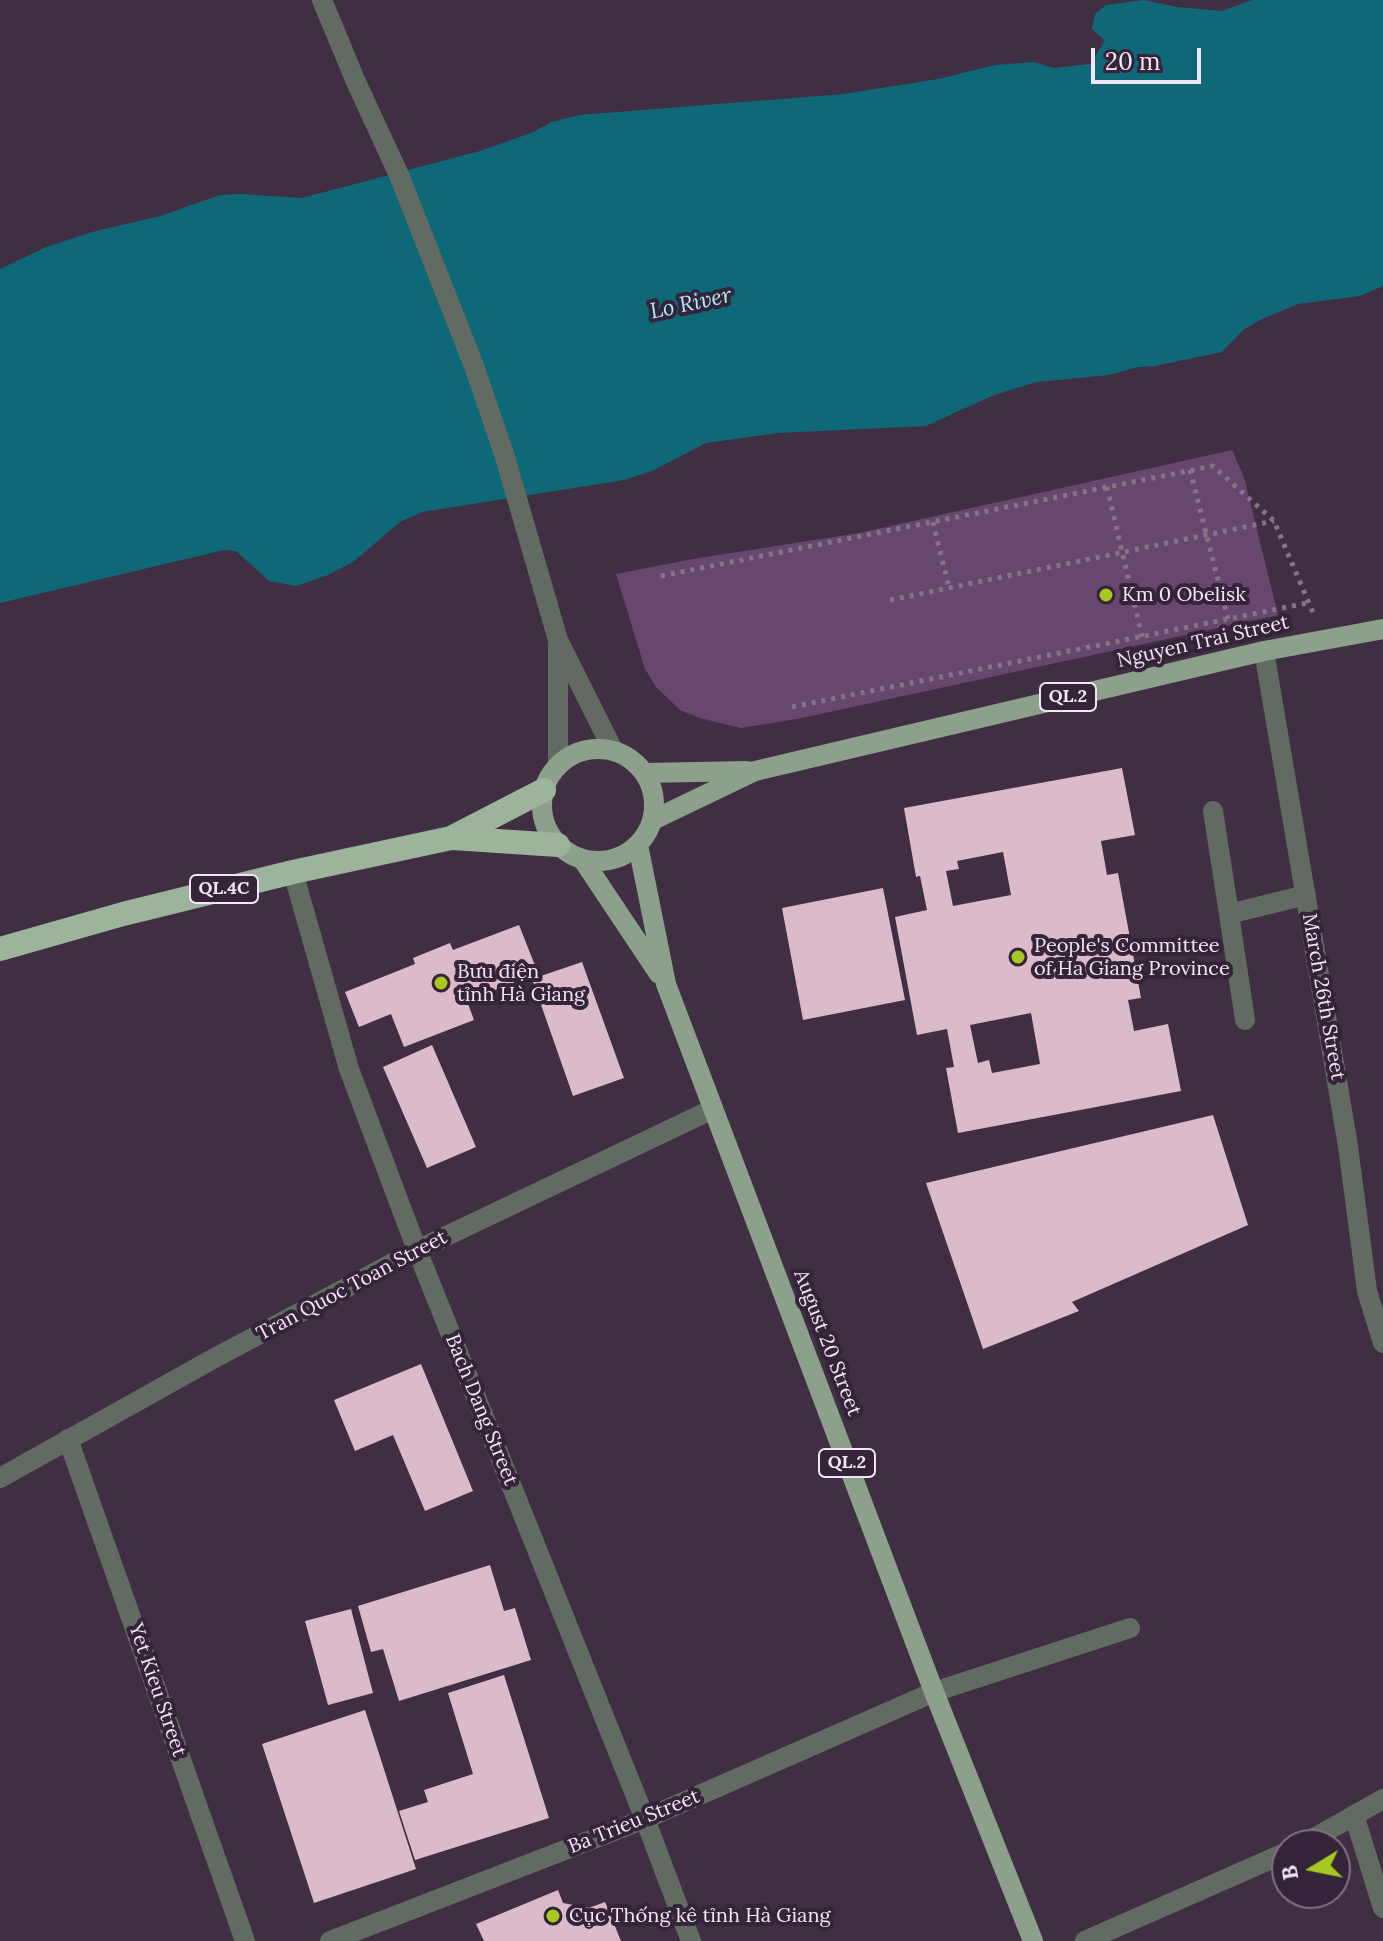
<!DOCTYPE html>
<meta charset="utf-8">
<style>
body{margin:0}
#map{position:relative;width:1383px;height:1941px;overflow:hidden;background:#402e43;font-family:Lora,serif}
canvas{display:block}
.north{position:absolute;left:1271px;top:1829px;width:80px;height:80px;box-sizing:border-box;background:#352439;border:2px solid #807283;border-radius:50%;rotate:260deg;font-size:22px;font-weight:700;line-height:32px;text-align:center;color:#f1e6f3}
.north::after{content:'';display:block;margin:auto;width:28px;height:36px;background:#a6c820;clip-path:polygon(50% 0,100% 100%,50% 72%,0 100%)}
.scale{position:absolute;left:1091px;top:48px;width:110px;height:36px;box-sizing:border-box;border:4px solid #f1e6f3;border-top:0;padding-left:10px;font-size:24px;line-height:28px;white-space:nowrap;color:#f1e6f3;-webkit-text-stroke:6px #352439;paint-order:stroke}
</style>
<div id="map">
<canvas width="1383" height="1941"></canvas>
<div class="north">B</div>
<div class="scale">20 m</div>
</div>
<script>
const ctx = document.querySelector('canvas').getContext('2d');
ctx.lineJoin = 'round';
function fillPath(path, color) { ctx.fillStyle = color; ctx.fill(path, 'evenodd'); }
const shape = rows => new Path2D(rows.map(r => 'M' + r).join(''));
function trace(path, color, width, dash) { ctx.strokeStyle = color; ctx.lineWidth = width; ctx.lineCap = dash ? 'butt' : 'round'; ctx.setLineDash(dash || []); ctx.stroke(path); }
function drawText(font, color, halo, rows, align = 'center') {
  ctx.font = font + ' Lora,serif'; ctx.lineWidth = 8; ctx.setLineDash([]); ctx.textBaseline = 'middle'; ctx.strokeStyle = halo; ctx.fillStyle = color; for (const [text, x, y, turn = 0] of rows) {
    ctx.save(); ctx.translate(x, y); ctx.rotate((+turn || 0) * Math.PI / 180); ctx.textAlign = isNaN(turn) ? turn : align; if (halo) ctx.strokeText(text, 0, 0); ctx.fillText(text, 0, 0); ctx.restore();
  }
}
const green = shape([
 [1232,450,1244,477,1278,615,797,719,741,728,700,718,680,710,656,687,645,669,616,574,693,559,859,533]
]);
const water = shape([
 [1144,0,1177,7,1222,11,1252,0,1383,0,1383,286,1360,296,1298,304,1262,319,1243,330,1222,352,1155,366,1138,367,1109,375,1037,382,994,395,926,426,778,433,706,443,652,471,624,480,422,512,400,522,353,562,328,575,296,586,269,581,236,551,224,550,0,603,0,269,46,247,92,232,160,216,220,195,240,194,302,198,480,151,531,133,552,122,579,115,844,94,938,79,995,65,1034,62,1053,68,1090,64,1105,41,1092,29,1095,14,1106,5]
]);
const building = shape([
 [1122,768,1135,835,1101,841,1107,875,1118,873,1141,998,1128,1000,1134,1031,1168,1024,1181,1091,958,1133,946,1068,954,1067,947,1029,917,1035,895,917,927,910,920,876,916,877,904,808],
 [1003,852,1011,895,953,906,946,871,959,869,957,861],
 [1031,1013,1040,1064,992,1073,989,1060,978,1063,970,1025],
 [883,888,905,1000,803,1020,782,908],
 [519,925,538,973,467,1001,474,1020,404,1047,391,1014,359,1027,345,992,415,964,413,958,450,943,453,950],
 [582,962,624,1078,573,1096,532,979],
 [432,1045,476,1147,427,1168,383,1067],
 [1213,1115,1248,1225,1072,1302,1079,1311,983,1349,926,1183],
 [421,1364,473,1491,425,1511,393,1435,355,1451,334,1400],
 [490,1565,504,1611,515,1608,531,1660,399,1701,383,1649,371,1652,358,1606],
 [351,1609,373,1693,328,1705,305,1621],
 [504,1675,549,1818,415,1860,399,1811,428,1802,424,1790,473,1774,448,1693],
 [365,1710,416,1869,314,1903,262,1744],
 [558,1890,563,1903,589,1908,605,1902,621,1941,484,1941,476,1924]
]);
const path = shape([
 [1190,470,1228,619],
 [1107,487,1142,637],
 [933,522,949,588],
 [661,576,1213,466,1274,521,1314,615],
 [890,600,1274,521],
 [792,707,1307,603]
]);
const minor = shape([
 [322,0,356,82,399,175,474,366,505,457,558,640,613,750],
 [558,644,558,765],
 [1264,651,1348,1146,1367,1291,1383,1343],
 [1213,811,1229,914],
 [293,872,349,1069,417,1250,645,1819,691,1941],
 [1245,1020,1229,914,1306,895],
 [68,1439,245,1941],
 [0,1478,211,1360,417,1250,713,1109],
 [1354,1815,1383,1908],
 [1302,1845,1383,1799],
 [330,1941,645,1819,934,1692,1130,1628],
 [1085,1941,1287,1852]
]);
const major = shape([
 '542 805a56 56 0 1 1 112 0a56 56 0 1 1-112 0Z',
 [645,773,747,771],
 [653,820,755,771,1264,651,1383,629],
 [638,845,666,984,934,1692,1033,1941],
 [583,860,659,974]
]);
const highway = shape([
 [453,838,558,845],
 [0,949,123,914,293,872,451,838,544,790]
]);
const markers = [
 [1106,595,8,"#a6c820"],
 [1018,957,8,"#a6c820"],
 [441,983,8,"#a6c820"],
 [553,1916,8,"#a6c820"]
];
const shields = [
 [1068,697,56],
 [224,889,68],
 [847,1463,56]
];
const shieldNames = [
 ["QL.2",1068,697],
 ["QL.4C",224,889],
 ["QL.2",847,1463]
];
const poiNames = [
 ["Km 0 Obelisk",1122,595],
 ["People's Committee",1034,946],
 ["of Ha Giang Province",1034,969],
 ["Bưu điện",457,972],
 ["tỉnh Hà Giang",457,995],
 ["Cục Thống kê tỉnh Hà Giang",569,1916]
];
const streetNames = [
 ["Nguyen Trai Street",1203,642,-13],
 ["March 26th Street",1323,997,80],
 ["Tran Quoc Toan Street",352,1286,-28],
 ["August 20 Street",827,1343,69],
 ["Bach Dang Street",481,1410,68],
 ["Yet Kieu Street",157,1690,71],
 ["Ba Trieu Street",634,1822,-22]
];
const waterNames = [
 ["Lo River",691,304,-12]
];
fillPath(green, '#68476f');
fillPath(water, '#0f6877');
fillPath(building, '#dbbaca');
trace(path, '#847486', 5, [4, 6]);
trace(minor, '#626b61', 20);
trace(major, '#8ca08c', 20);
trace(highway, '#9db49c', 24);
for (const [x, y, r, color] of markers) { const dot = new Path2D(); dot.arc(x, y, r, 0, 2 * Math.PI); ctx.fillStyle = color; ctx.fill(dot); trace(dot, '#352439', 3); }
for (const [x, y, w] of shields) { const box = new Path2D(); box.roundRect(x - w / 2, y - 14, w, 28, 6); ctx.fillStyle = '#352439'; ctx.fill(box); trace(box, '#f1e6f3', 2); }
drawText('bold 18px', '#f1e6f3', null, shieldNames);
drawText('20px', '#f1e6f3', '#352439', poiNames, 'left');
drawText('20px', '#f1e6f3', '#352439', streetNames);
drawText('italic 22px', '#acebf9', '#352439', waterNames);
</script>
